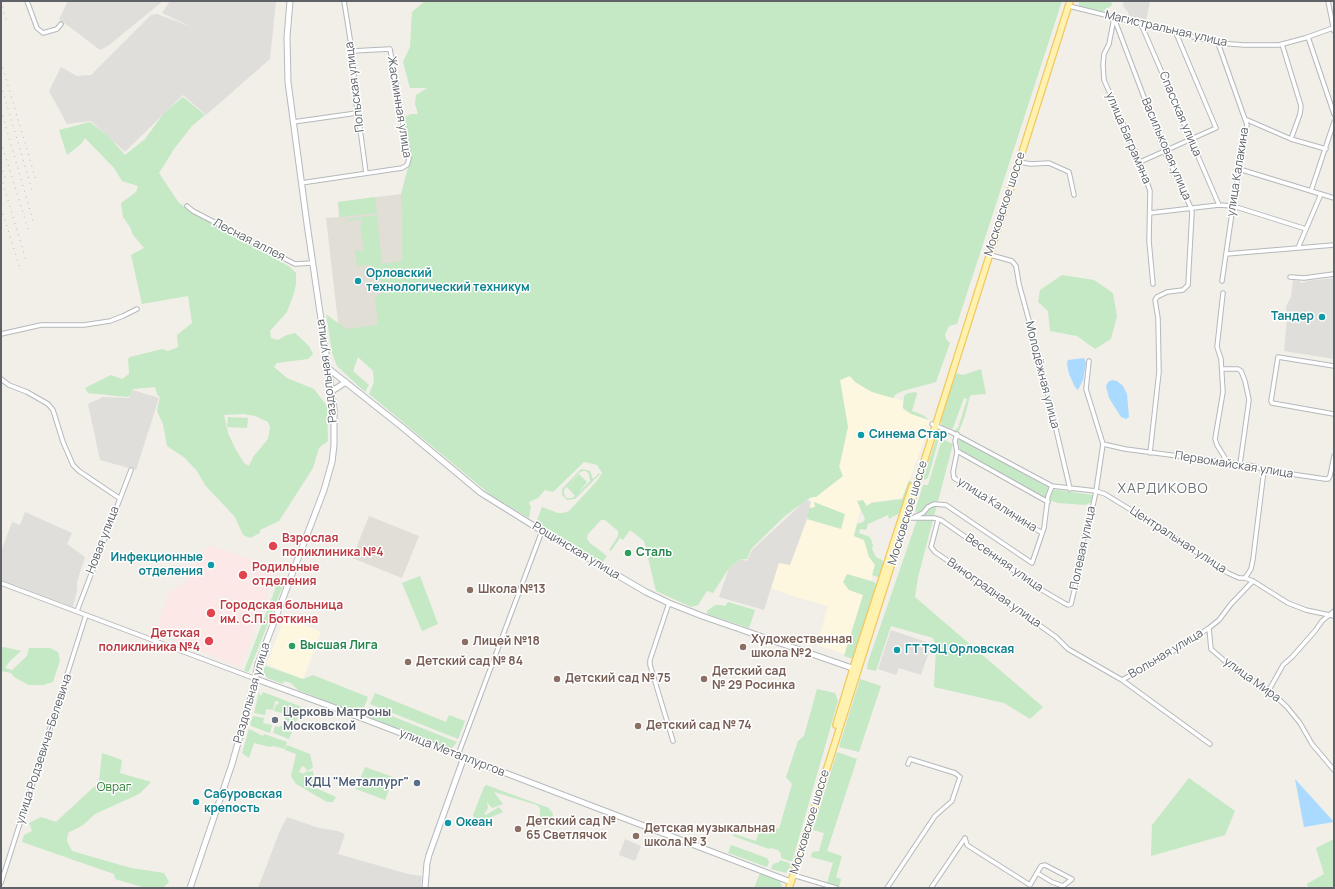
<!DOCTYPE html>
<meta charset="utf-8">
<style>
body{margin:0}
#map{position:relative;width:1335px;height:889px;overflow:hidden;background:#f1efe8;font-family:Manrope,sans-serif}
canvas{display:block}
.frame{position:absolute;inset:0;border:2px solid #5f6368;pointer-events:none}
</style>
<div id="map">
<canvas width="1335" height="889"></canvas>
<div class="frame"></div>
</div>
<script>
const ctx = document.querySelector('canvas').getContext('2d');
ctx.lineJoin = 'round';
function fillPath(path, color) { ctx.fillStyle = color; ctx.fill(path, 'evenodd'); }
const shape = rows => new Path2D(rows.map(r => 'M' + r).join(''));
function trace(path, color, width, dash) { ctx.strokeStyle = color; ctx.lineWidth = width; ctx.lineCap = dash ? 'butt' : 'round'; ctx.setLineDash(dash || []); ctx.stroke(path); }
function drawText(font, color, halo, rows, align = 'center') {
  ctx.font = font + ' Manrope,sans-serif'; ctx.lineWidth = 3; ctx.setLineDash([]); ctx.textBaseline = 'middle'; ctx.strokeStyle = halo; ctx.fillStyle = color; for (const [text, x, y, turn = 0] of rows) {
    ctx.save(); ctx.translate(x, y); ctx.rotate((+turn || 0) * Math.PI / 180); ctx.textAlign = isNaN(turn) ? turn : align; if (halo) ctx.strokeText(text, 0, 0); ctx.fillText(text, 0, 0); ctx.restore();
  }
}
const commercial = shape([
 [850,375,872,392,903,401,902,408,905,411,931,421,903,498,871,502,860,511,853,536,864,540,869,557,875,565,871,581,847,574,849,590,863,595,845,654,817,645,828,606,799,598,771,588,779,562,790,565,807,519,811,501,810,500,842,473,840,467,848,427,840,380],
 [285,617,321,632,303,679,267,664]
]);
const industrial = shape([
 [68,1,163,1,108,46,100,50,59,19],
 [170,1,276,1,270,59,206,115,183,95,125,152,91,121,67,124,49,91,61,67,77,76,91,75,151,15,157,14,192,27,162,13],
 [1124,1,1150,1,1146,21,1129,18,1128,12,1123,6],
 [1334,278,1334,359,1284,351,1287,319,1286,306,1291,297,1293,280,1300,281,1301,283,1306,282,1306,281],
 [133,390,159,398,136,470,100,460,88,404,103,397,129,398],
 [806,500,811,502,807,519,790,565,779,563,764,610,719,597,729,568,741,559,747,561,752,550],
 [25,512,72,533,67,544,85,557,77,582,77,590,73,607,1,580,1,552,12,522,20,525],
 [891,630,932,644,921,675,899,668,896,675,878,669],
 [287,817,319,828,338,831,345,834,338,854,408,874,422,876,421,888,258,888,279,833],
 [625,839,641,846,635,861,619,855]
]);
const education = shape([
 [401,194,402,262,380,327,339,331,326,218,339,217,338,202],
 [369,516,419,536,402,578,352,558]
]);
const medical = shape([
 [209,545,275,567,276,570,240,667,155,632,169,593,189,580,187,574]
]);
const green = shape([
 [425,1,1062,1,957,324,949,326,945,335,946,339,950,343,936,382,903,391,896,394,893,398,872,392,855,382,850,376,840,380,848,427,839,467,843,476,816,497,811,497,785,516,751,549,747,559,741,559,729,568,713,593,707,591,698,605,691,607,656,591,644,541,630,530,623,540,620,538,611,551,609,550,618,536,618,531,605,520,601,520,588,534,587,539,590,543,607,556,602,563,549,532,537,520,542,507,558,513,563,513,569,511,597,481,602,473,597,465,584,462,553,492,545,490,538,498,529,502,529,504,531,506,529,518,492,496,369,394,374,382,373,371,358,357,353,371,369,385,365,392,337,366,332,353,326,314,346,329,378,325,375,297,383,291,382,281,372,273,370,265,357,266,355,251,364,250,360,226,362,225,361,219,347,221,347,219,377,215,382,264,402,261,401,194,410,160,404,117,411,114,418,114,415,104,416,95,427,88,410,88,403,62,410,47,412,12],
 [1079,1,1111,1,1112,5,1105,10,1098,13,1079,8],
 [183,97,205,115,192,126,174,149,159,173,179,203,201,217,290,267,296,273,296,284,294,293,287,312,270,331,271,338,278,340,287,335,295,333,309,346,313,354,308,359,277,363,274,367,287,378,314,389,327,406,328,441,319,448,313,468,279,521,260,530,260,533,250,538,243,535,235,517,205,485,197,471,185,458,167,446,163,424,157,411,160,397,158,396,155,387,133,389,130,396,127,397,88,393,85,388,111,375,122,379,129,374,128,359,130,357,162,349,168,351,178,347,177,335,192,323,188,296,142,304,131,255,144,248,133,235,130,227,123,217,121,203,136,192,138,186,122,181,114,168,85,138,82,143,67,155,59,130,90,122,108,136,125,155,145,139,164,113],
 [244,414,255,416,268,422,270,427,268,439,253,457,249,466,244,463,235,448,228,433,224,415],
 [375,197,377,213,340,217,338,202],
 [1062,275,1094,280,1113,293,1117,316,1111,339,1095,349,1077,336,1050,331,1048,311,1038,302,1040,290],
 [981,369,986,394,972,395,970,396,965,416,959,431,957,432,955,431,956,429,958,428,967,399,964,398,953,428,951,429,942,425,940,419,956,373,963,375],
 [916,392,917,394,912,411,923,415,929,420,911,414,903,408,904,396,908,393],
 [228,417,248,418,247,428,227,427],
 [939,430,941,431,928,478,924,480,921,479,923,473,925,473],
 [960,438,1051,489,1093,495,1092,502,1085,505,1058,503,1046,499,960,451,958,441],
 [942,439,953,444,918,577,915,597,1043,707,1030,719,1004,703,934,687,936,648,933,638,891,626,876,671,867,669,868,662,919,514,915,511,923,485,928,485],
 [582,469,590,471,593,479,599,473,600,474,575,499,567,500,562,495,562,489,579,471],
 [583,471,586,471,589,474,590,481,578,493,587,482,579,474,567,487,575,496,572,498,566,498,564,494,564,490,580,472],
 [909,480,911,483,907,490,904,499,905,504,903,511,889,519,888,515,868,524,866,530,860,529,859,533,870,537,873,545,872,549,876,557,882,560,885,565,881,576,878,577,872,575,875,565,869,557,864,540,854,536,857,524,863,522,865,519,857,501,863,500,867,506,871,503,902,499],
 [814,502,845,514,841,529,807,519,809,508,815,507],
 [847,574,874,582,878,585,853,659,844,656,863,595,849,590,843,582],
 [420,576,438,624,422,631,402,583],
 [279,579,284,583,249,671,248,672,244,671],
 [728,602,755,610,749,628,707,614,707,611,715,605,720,605,725,606],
 [4,647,21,651,10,661,5,668,12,670,27,656,29,648,50,648,58,652,60,660,53,682,43,685,29,685,14,677,11,673,1,671,1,648],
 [266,666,303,679,313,675,368,697,361,715,298,690,291,683,284,681,283,684,267,678,264,674,263,669],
 [860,679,881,686,859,752,839,747],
 [817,689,835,693,838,701,792,862,781,858,781,854,778,850,771,848,769,849,733,836,734,834,756,841,761,825,764,826,763,828,765,828,766,826,779,829,792,784,786,777,798,741,804,736],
 [259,692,260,695,261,696,263,692,302,707,289,739,273,733,275,726,279,727,283,725,285,719,282,713,274,711,276,704,278,705,279,702,275,701,273,710,266,709,265,715,254,713],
 [375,693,446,722,449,715,465,721,458,739,370,704],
 [369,707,457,742,451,749,365,716],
 [253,716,264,718,263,723,272,725,270,733,251,726,250,724],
 [249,729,263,736,264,734,287,742,285,749,273,746,270,747,254,743,249,758,242,753],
 [287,745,310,754,313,767,311,769,306,771,306,768,302,766,299,772,304,774,305,772,313,771,314,777,311,786,336,797,333,802,327,802,296,784,291,776,296,754,285,750],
 [837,752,857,759,827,851,842,856,836,877,841,879,839,888,827,883,833,863,811,857,812,852,819,851,824,833,813,830],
 [102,753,122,760,120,773,151,782,139,794,95,814,83,825,68,833,67,841,72,851,131,868,164,873,169,882,163,888,145,888,115,879,114,874,22,842,24,835,32,831,29,823,41,817,56,822,99,782],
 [365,767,393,777,388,789,389,790,385,800,356,789],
 [1189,778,1235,811,1225,835,1151,856,1152,825],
 [486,785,549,808,549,809,552,812,553,815,552,818,551,820,547,819,545,822,542,822,540,816,540,808,537,805,494,792,503,804,492,808,487,802,488,808,484,814,486,815,499,807,503,812,478,823,476,822,473,815,484,787],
 [1334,839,1334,888,1308,888,1307,884,1324,874,1316,848],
 [731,845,767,858,769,862,767,867,728,853],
 [780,860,792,864,786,873,771,869,773,864,779,862],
 [760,873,776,878,780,882,782,886,781,888,754,888]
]);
const water = shape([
 [1084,358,1086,363,1083,380,1078,390,1075,387,1069,374,1067,364,1068,360],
 [1112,380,1117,381,1123,386,1127,394,1129,417,1126,419,1121,417,1109,398,1106,386,1108,382],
 [1295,779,1334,822,1304,827]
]);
const minor = shape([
 [27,1,37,28,43,33,57,29,61,24],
 [344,1,352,51,357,113,359,121,366,173],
 [1328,1,1334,31],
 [1069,6,1218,43,1244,45,1279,45,1305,38,1333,28],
 [1114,18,1164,150,1191,208,1192,212,1188,285,1183,290,1167,292,1157,297,1155,300,1158,318,1159,372,1150,453],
 [1114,18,1109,44,1104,54,1103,65,1104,80,1140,162,1150,191,1149,241,1153,284],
 [1141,24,1219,205],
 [1308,37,1334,114],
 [1218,43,1247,125,1233,206,1222,281],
 [1282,44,1301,106,1300,114,1291,139],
 [1245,119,1291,139,1326,149],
 [293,122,357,113],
 [1019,162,1031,164,1049,163,1069,172,1074,195],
 [1140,162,1216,128,1176,33],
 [1239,169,1334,198],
 [301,183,402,168,407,165,409,159,390,49,352,51],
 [1311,191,1334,122],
 [187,206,193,211,295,264,313,263],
 [1150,213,1219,205,1233,206,1306,229],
 [1298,248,1321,194],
 [987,254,1012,261,1016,266,1019,284,1040,361,1070,489],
 [1226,254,1334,245],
 [1290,277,1304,278,1334,274],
 [1223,293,1217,347,1221,359,1223,392,1215,439,1217,445,1228,463],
 [1,334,41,325,84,325,110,321,123,316,137,309],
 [1334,366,1278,357,1271,401,1272,403,1334,414],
 [1222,369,1238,369,1241,371,1245,381,1249,400,1240,464],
 [1,379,9,385,27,392,48,404,53,410,63,442,73,465,79,471,119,498],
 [932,424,951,432,1052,486,1096,491,1105,494,1149,521,1228,573,1239,578,1245,578,1253,581,1288,603,1306,610,1334,616],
 [957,434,955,441,957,452,953,472,954,478,1042,533],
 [1103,444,1125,449,1254,466,1264,470,1325,479,1328,479,1330,476,1334,456],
 [957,451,1048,502],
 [914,517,923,513,928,507,934,504,946,505,1032,563,1044,528,1048,496,1052,486],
 [907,518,934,518,941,520,1042,590,1064,603,1068,605,1071,604,1077,579,1078,567,1085,533,1090,520,1096,491,1103,444,1086,389,1089,361],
 [938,520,931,547,935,552,966,573,1056,637,1068,649,1122,680,1210,744],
 [1245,578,1251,569,1253,559,1264,470],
 [1,583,256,679],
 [669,603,650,660,650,665,673,741],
 [77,611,131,470],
 [1209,628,1211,649,1235,670,1269,690,1287,707,1300,723,1312,744,1334,770],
 [1122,680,1167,655,1209,628,1219,620,1231,604,1253,581],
 [1269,690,1283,665,1292,657,1315,631,1322,621,1334,611],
 [458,755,542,531],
 [965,838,967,845,970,847,1030,885,1041,866,1045,865,1072,879,1063,886,1052,882,1037,873],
 [793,875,836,888],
 [1,883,86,615],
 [887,888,935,816,952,801,960,777,955,773,910,759,908,764],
 [931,888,965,838]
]);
const secondary = shape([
 [329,369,402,427,481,493,542,531,646,592,669,603,702,616,855,669],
 [332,391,346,382],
 [256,679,330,706,791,882],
 [190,888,232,764,254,686,258,664,324,490,332,462,334,445,334,408,307,224,288,82,287,37,290,1],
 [425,888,427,863,429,855,464,757]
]);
const primary = shape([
 [836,725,855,662,912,486],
 [789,888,1070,1]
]);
const rail = shape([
 [1,1,7,22],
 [1,62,36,180],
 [1,85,32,190],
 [1,110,34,224],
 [1,142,28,229],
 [1,165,6,181],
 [1,177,27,263],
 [1,208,21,271]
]);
const markers = [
 [358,281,4,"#0f9aa8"],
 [1322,317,4,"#0f9aa8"],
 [861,435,4,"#0f9aa8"],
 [273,546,5,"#e0444e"],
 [628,553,4,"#2e9e5b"],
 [211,565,4,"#0f9aa8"],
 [243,575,5,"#e0444e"],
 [470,590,4,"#8d6e63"],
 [211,613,5,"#e0444e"],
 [209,641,5,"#e0444e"],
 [465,642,4,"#8d6e63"],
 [292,646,4,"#2e9e5b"],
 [743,647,4,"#8d6e63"],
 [897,650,4,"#0f9aa8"],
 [408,662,4,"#8d6e63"],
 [557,679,4,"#8d6e63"],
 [704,679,4,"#8d6e63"],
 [275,720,4,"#6b7280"],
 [638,726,4,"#8d6e63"],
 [417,783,4,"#5c6f8a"],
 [196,802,4,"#0f9aa8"],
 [448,823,4,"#0f9aa8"],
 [518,829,4,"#8d6e63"],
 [636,836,4,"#8d6e63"]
];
const streetNames = [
 ["Магистральная улица",1166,29,13],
 ["Польская улица",355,87,-97],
 ["Жасминная улица",399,107,81],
 ["Спасская улица",1180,114,67],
 ["улица Баграмяна",1128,138,67],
 ["Васильковая улица",1166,149,67],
 ["улица Калакина",1238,172,-81],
 ["Московское шоссе",1005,204,-72],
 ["Лесная аллея",249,240,27],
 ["Раздольная улица",327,371,-97],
 ["Молодёжная улица",1042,375,76],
 ["Первомайская улица",1234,465,9],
 ["улица Калинина",997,505,32],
 ["Московское шоссе",908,513,-73],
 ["Новая улица",103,540,-69],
 ["Центральная улица",1178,540,33],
 ["Полевая улица",1083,548,-78],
 ["Рощинская улица",576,551,31],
 ["Весенняя улица",1004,563,35],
 ["Виноградная улица",994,593,35],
 ["Вольная улица",1166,654,-31],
 ["улица Мира",1252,680,36],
 ["Раздольная улица",252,693,-74],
 ["улица Родзевича-Белевича",44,749,-72],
 ["улица Металлургов",452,753,21],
 ["Московское шоссе",810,822,-73]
];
const cultureNames = [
 ["Орловский",366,274],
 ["технологический техникум",366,288],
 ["Тандер",1314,317,"right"],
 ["Синема Стар",869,435],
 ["Инфекционные",203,558,"right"],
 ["отделения",203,572,"right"],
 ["ГТ ТЭЦ Орловская",905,650],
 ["Сабуровская",204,795],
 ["крепость",204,809],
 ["Океан",456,823]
];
const healthNames = [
 ["Взрослая",282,539],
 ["поликлиника №4",282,553],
 ["Родильные",252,568],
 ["отделения",252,582],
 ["Городская больница",220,606],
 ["им. С.П. Боткина",220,620],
 ["Детская",200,634,"right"],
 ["поликлиника №4",200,648,"right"]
];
const leisureNames = [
 ["Сталь",636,553],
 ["Высшая Лига",300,646]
];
const educationNames = [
 ["Школа №13",478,590],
 ["Художественная",751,640],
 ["школа №2",751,654],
 ["Лицей №18",473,642],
 ["Детский сад № 84",416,662],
 ["Детский сад",712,672],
 ["№ 29 Росинка",712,686],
 ["Детский сад № 75",565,679],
 ["Детский сад № 74",646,726],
 ["Детский сад №",526,822],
 ["65 Светлячок",526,836],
 ["Детская музыкальная",644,829],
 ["школа № 3",644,843]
];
const worshipNames = [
 ["Церковь Матроны",283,713],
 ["Московской",283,727]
];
const serviceNames = [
 ["КДЦ \"Металлург\"",409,783]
];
const parkNames = [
 ["Овраг",114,788]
];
const quarterNames = [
 ["ХАРДИКОВО",1163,489]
];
fillPath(commercial, '#fef7e0');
fillPath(industrial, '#e0deda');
fillPath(education, '#e1ded6');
fillPath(medical, '#fce8e6');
fillPath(green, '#c5e8c5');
fillPath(water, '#aadaff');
trace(minor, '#b5b8bc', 5.5);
trace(secondary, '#b6babf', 7);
trace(primary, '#f2c960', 8);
trace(minor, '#fff', 3.5);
trace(secondary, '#fff', 5);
trace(primary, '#fff2af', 5.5);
trace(rail, '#b6b7b8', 1, [1, 5]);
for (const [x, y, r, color] of markers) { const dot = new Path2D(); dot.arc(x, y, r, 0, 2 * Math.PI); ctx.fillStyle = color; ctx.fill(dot); trace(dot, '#fff', 1.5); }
drawText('12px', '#5f6368', '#fff', streetNames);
drawText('bold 12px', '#0d838f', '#fff', cultureNames, 'left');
drawText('bold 12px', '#be3a42', '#fff', healthNames, 'left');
drawText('bold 12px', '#27864d', '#fff', leisureNames, 'left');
drawText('bold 12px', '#785e54', '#fff', educationNames, 'left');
drawText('bold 12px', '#5b616d', '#fff', worshipNames, 'left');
drawText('bold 12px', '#4e5e75', '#fff', serviceNames, 'right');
drawText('12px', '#348238', '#fff', parkNames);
ctx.letterSpacing = '1px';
drawText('14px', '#70757a', '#fff', quarterNames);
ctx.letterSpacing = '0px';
</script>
